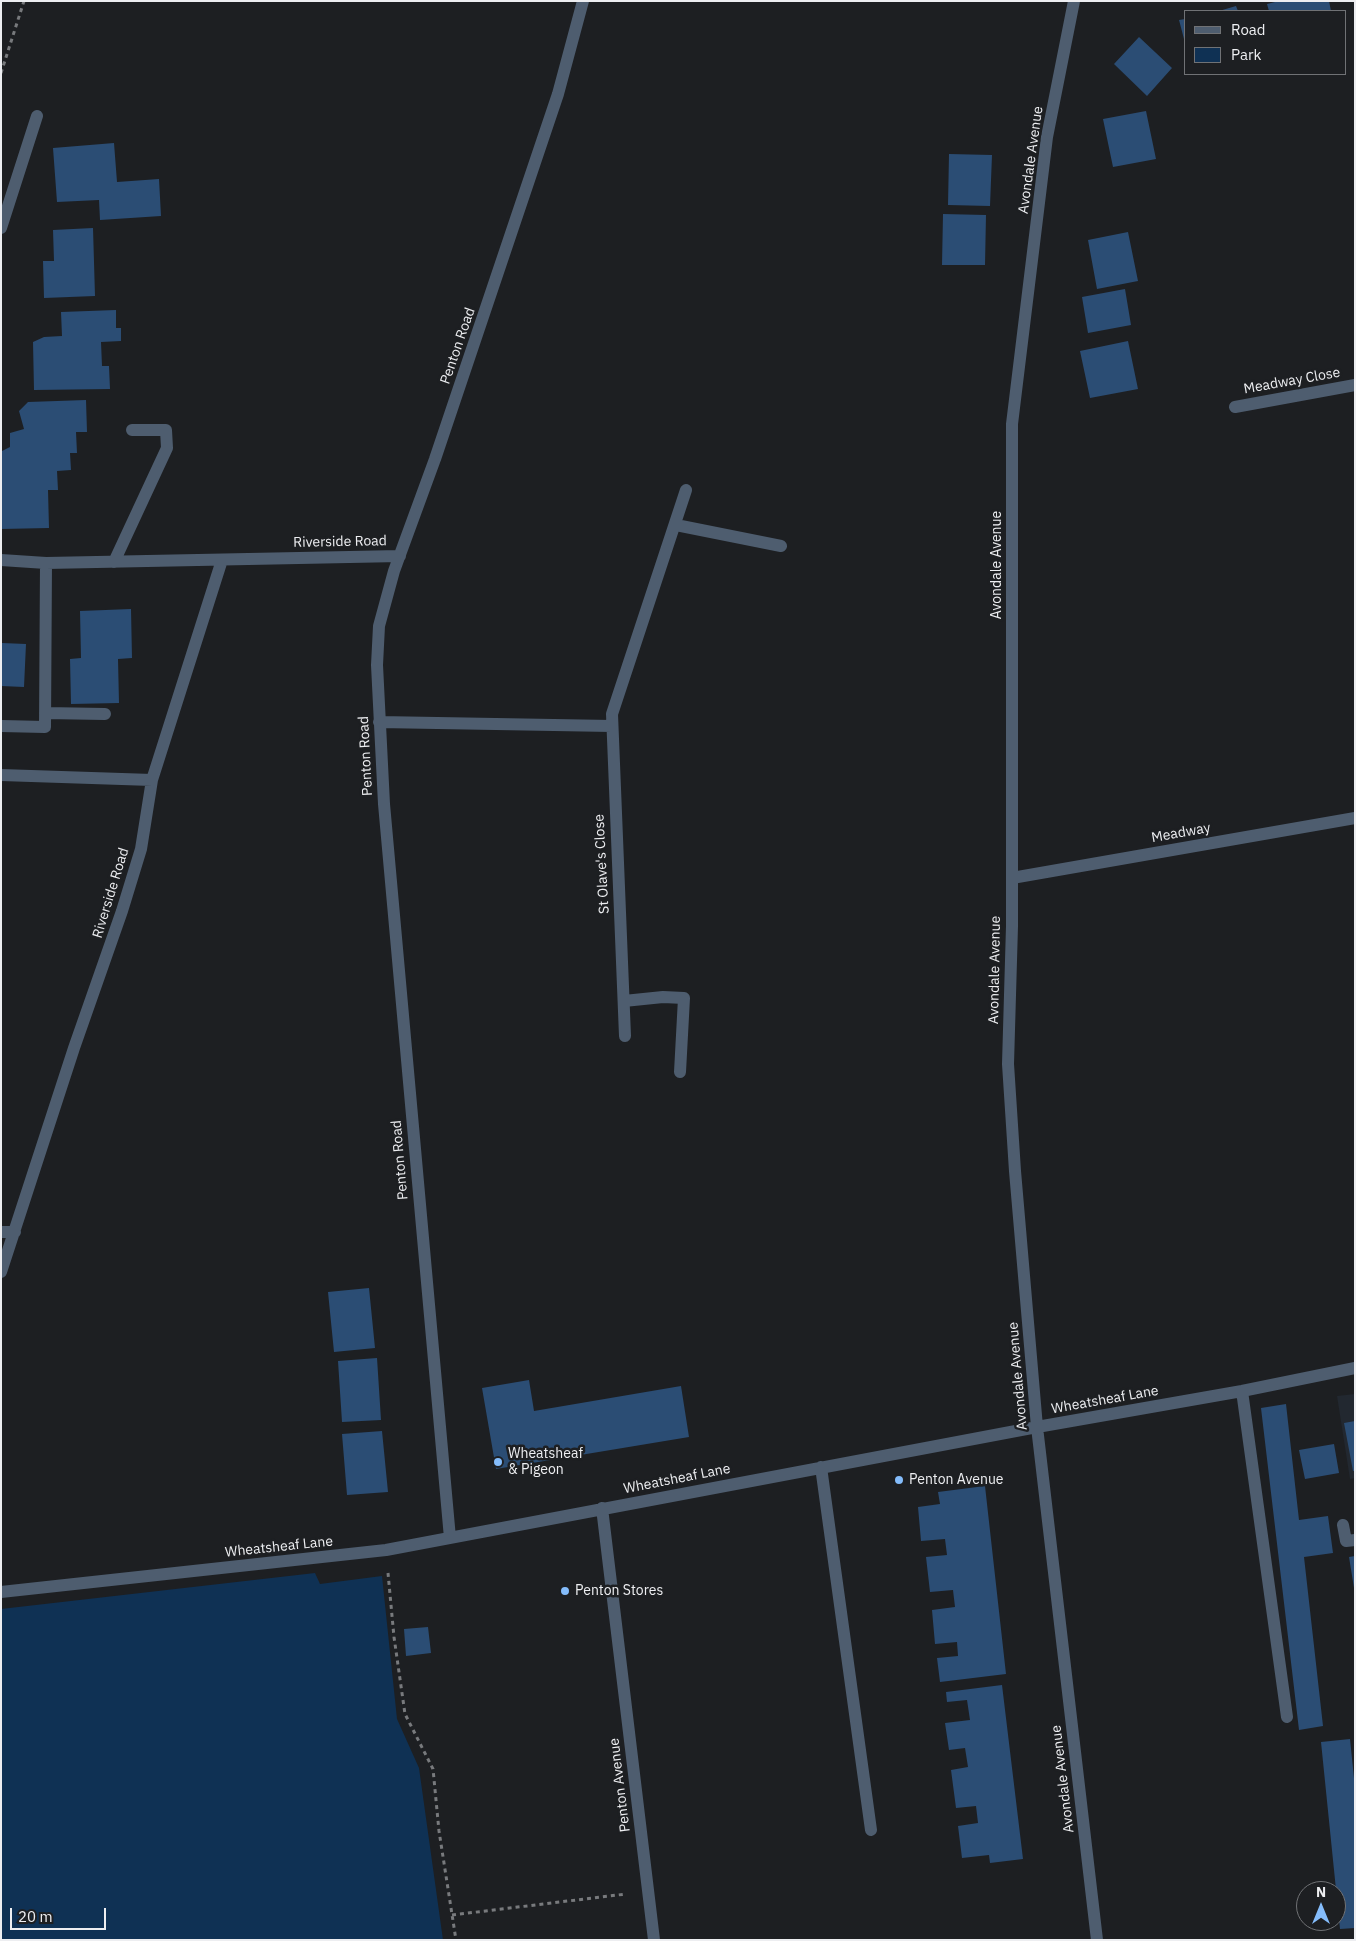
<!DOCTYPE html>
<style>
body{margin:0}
#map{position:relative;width:1356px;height:1941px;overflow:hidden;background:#1d1f22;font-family:"IBM Plex Sans",sans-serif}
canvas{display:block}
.frame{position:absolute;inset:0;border:2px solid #edeef1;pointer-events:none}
.legend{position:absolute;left:1184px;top:10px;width:162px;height:65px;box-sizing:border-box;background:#1d1f22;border:1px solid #707275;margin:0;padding:6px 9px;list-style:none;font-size:15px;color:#edeef1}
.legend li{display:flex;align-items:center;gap:10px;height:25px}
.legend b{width:25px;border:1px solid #707275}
.north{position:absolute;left:1296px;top:1881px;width:50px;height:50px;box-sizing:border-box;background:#1d1f22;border:1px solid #707275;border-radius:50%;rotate:0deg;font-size:14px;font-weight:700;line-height:20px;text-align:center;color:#edeef1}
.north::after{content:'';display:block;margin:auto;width:18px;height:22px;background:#84bcfb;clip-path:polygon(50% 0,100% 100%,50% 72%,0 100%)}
.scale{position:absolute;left:10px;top:1908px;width:96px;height:22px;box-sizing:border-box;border:2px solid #edeef1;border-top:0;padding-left:6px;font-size:15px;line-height:18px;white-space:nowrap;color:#edeef1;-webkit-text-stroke:4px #1d1f22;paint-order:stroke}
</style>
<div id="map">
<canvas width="1356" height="1941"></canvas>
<div class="frame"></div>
<ul class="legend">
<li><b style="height:6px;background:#4e5d6f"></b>Road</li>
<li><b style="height:14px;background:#0f3154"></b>Park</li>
</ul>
<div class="north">N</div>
<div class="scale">20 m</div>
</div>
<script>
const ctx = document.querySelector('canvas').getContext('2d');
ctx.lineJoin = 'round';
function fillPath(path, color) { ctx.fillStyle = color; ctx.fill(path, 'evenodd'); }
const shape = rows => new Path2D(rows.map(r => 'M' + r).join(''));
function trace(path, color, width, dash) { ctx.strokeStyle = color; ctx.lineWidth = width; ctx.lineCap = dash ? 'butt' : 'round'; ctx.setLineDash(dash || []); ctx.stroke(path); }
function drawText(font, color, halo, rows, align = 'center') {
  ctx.font = font + ' "IBM Plex Sans",sans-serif'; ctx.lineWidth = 5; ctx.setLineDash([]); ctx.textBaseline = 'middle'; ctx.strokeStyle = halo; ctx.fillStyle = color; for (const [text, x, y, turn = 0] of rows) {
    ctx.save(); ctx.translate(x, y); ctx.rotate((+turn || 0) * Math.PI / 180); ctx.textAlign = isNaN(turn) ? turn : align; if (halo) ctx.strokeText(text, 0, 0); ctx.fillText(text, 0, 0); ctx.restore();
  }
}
const built = shape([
 [1355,1394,1355,1478,1350,1479,1337,1396]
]);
const green = shape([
 [315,1573,320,1584,382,1576,397,1719,419,1768,443,1940,1,1940,1,1609]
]);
const building = shape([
 [1279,1,1329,1,1331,11,1269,11,1267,4],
 [1236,6,1238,11,1219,11],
 [1185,19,1185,39,1184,39,1179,20],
 [1139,37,1172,68,1147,96,1114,64],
 [1146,111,1156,159,1113,167,1103,119],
 [114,143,117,182,159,179,161,216,100,220,99,200,57,202,53,148],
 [949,154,992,155,990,206,948,205],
 [943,214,986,215,985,265,942,265],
 [93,228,95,296,44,298,43,261,54,261,53,230],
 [1128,232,1138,281,1097,289,1088,240],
 [1125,289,1131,325,1088,333,1082,297],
 [116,310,116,328,121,328,121,341,101,342,102,366,109,366,110,389,34,390,33,342,44,337,62,336,61,312],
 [1128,341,1138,389,1090,398,1080,351],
 [86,400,87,432,76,432,77,453,70,453,71,470,57,471,58,490,48,490,49,528,1,529,1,458,2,451,10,447,10,433,24,429,19,411,28,402],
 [131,609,132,658,118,659,119,703,71,704,70,659,81,658,80,611],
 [2,643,26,644,24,687,1,686],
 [369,1288,375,1348,334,1352,328,1292],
 [377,1358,381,1420,342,1422,338,1361],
 [529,1380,534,1411,681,1386,689,1437,496,1469,482,1388],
 [1286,1404,1299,1520,1328,1516,1333,1553,1304,1557,1323,1726,1299,1730,1261,1408],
 [1355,1421,1355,1471,1353,1471,1344,1423],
 [382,1431,388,1492,347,1495,342,1434],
 [1334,1444,1339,1473,1305,1479,1299,1450],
 [985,1486,1006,1674,940,1682,937,1658,958,1656,957,1642,935,1644,932,1610,955,1607,953,1590,930,1592,926,1557,947,1555,945,1539,921,1541,918,1507,940,1504,938,1492],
 [1355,1556,1355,1588,1354,1588,1349,1557],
 [428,1627,431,1653,406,1656,404,1629],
 [1002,1685,1023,1859,990,1863,989,1855,962,1858,958,1826,978,1823,976,1806,956,1808,951,1770,968,1767,965,1748,949,1750,945,1723,970,1720,967,1700,947,1702,946,1692],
 [1350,1739,1355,1788,1355,1928,1340,1929,1321,1742]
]);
const path = shape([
 [1,73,24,1],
 [388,1573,394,1637,405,1714,433,1769,439,1831,456,1940],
 [452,1915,626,1894]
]);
const minor = shape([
 [1074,1,1047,137,1012,424,1012,926,1008,1064,1015,1171,1037,1427,1097,1940],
 [1,228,37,116],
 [1235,407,1355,385],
 [676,525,781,546],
 [1,560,46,563,400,556],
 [114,562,167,448,166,430,132,430],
 [45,713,105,714],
 [379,722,612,726],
 [1,726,45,727,46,563],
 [1,775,152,780],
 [1012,878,1355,818],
 [624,1001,663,997,684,998,680,1072],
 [625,1036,612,714,686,490],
 [1,1232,15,1232],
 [1,1272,74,1048,122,911,141,849,152,780,222,560],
 [1242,1391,1287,1717],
 [821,1467,871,1830],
 [602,1508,654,1940],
 [1343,1525,1346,1541,1355,1540],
 [450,1538,384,804,377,665,379,626,394,571,435,459,558,94,583,1],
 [1,1592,386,1550,1037,1427,1242,1391,1355,1368]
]);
const markers = [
 [498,1462,5,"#84bcfb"],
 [899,1480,5,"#84bcfb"],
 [565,1591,5,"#84bcfb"]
];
const streetNames = [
 ["Avondale Avenue",1031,160,-82],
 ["Penton Road",458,346,-71],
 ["Meadway Close",1292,381,-10],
 ["Riverside Road",340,542,-1],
 ["Avondale Avenue",997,565,-90],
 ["Penton Road",366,756,-93],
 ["Meadway",1181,833,-10],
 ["St Olave's Close",602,864,-93],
 ["Riverside Road",111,893,-73],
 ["Avondale Avenue",995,970,-89],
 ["Penton Road",400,1160,-95],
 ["Avondale Avenue",1018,1376,-95],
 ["Wheatsheaf Lane",1105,1400,-10],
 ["Wheatsheaf Lane",677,1479,-11],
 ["Wheatsheaf Lane",279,1547,-6],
 ["Avondale Avenue",1063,1779,-97],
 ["Penton Avenue",620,1785,-97]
];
const poiNames = [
 ["Wheatsheaf",508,1454],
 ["& Pigeon",508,1470],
 ["Penton Avenue",909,1480],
 ["Penton Stores",575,1591]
];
fillPath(built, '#222830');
fillPath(green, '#0f3154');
fillPath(building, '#2b4d74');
trace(path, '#787a7d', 3, [4, 4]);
trace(minor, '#4e5d6f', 12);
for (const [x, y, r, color] of markers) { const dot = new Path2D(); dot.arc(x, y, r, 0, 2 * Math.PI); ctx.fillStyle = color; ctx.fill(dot); trace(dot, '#1d1f22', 2); }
drawText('14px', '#edeef1', '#1d1f22', streetNames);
drawText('14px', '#edeef1', '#1d1f22', poiNames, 'left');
</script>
